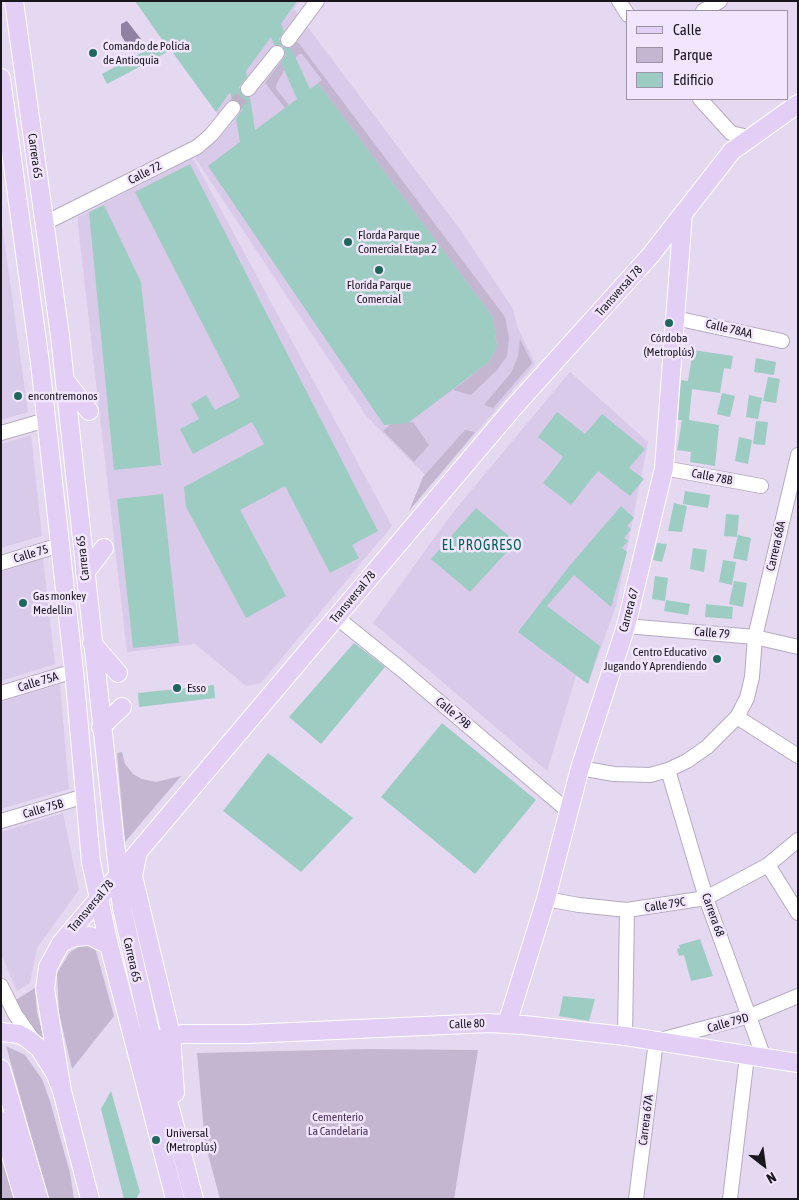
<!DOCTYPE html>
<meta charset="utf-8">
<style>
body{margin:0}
#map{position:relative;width:799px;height:1200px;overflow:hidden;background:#e5d9f1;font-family:"Asap Condensed",sans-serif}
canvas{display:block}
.frame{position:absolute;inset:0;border:2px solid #1a161e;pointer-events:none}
.legend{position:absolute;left:626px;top:10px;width:162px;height:90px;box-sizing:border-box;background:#f2e6fe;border:1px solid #9c93a4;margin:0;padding:6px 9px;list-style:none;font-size:15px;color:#1a161e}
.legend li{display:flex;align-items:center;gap:10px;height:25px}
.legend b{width:25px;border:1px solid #9c93a4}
.north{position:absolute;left:739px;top:1140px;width:50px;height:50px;-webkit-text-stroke:4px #f2e6fe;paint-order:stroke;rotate:150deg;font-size:14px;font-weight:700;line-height:20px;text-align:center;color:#1a161e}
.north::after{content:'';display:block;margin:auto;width:18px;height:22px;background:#1a161e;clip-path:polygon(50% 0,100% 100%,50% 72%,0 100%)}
</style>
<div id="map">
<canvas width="799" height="1200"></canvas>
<div class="frame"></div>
<ul class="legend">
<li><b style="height:6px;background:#e3cff5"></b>Calle</li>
<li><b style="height:14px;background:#c4b6d1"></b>Parque</li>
<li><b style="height:14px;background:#9dccc3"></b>Edificio</li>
</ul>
<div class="north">N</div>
</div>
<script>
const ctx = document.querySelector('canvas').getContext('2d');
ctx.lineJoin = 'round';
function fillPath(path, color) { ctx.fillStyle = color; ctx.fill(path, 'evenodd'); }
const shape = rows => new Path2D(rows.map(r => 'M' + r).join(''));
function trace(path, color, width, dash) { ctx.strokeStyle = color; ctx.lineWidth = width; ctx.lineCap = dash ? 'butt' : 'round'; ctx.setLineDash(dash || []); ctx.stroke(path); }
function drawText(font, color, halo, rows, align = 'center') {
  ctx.font = font + ' "Asap Condensed",sans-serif'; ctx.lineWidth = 5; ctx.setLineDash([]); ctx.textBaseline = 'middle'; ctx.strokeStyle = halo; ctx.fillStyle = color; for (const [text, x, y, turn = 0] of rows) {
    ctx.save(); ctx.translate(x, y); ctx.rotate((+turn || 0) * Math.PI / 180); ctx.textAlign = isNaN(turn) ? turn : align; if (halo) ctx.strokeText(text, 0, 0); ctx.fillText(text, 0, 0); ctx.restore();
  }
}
const built = shape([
 [135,1,300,1,294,9,462,232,513,309,517,326,535,364,433,483,367,417,195,158,226,130,216,112],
 [193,158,392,526,261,683,246,686,195,644,127,652,78,226,78,217],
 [1,217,28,412,1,420],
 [570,372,648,442,616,606,588,684,576,676,547,771,373,623,450,516],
 [31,435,42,536,1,548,1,444],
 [43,558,55,664,1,681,1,572],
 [60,684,69,789,1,809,1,702],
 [63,813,79,890,37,948,30,983,17,991,1,954,1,832]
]);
const green = shape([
 [298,42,505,317,509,338,507,356,498,369,471,395,453,390,489,362,497,347,493,317,318,83,322,80,302,54,299,54,283,72,276,85,276,89,289,105,285,108,265,83,295,43],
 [520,339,532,363,493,408,484,405,511,373,518,356],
 [413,422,429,445,414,462,383,431,391,424],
 [465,430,475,432,409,511,423,477],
 [122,752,125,764,133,774,142,779,156,782,181,776,125,842,117,753],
 [82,945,90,946,96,951,114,1016,72,1069,59,1013,57,973,70,952],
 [35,988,37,1012,45,1043,14,1001],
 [6,1046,25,1055,42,1079,50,1101,70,1173,74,1199,49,1199],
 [368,1049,478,1050,454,1199,220,1199,205,1143,197,1053],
 [1,1137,19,1199,1,1199]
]);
const water = shape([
 [127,21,141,39,138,48,133,49,127,45,121,35,121,24]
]);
const building = shape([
 [135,1,297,1,281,24,284,31,279,39,282,46,274,45,271,37,246,71,247,77,239,87,242,95,250,97,255,130,297,99,281,62,286,55,283,47,291,48,310,89,318,83,493,317,497,347,489,362,408,423,384,425,208,166,240,142,236,119,242,110,239,102,232,100,230,92,216,112,171,50,107,84,102,74,163,41],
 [190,164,378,531,352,545,359,558,330,573,285,486,240,510,286,596,246,618,186,507,184,487,264,444,252,422,193,454,180,429,199,419,191,404,206,395,215,410,240,397,135,192],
 [104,205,141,282,161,465,114,470,89,212],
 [693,350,733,356,731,369,724,368,720,393,692,389,689,420,719,425,715,466,690,462,691,452,677,450,682,420,678,420,681,380,688,381],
 [756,358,776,362,774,375,754,372],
 [768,377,780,379,776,403,763,401],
 [722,393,735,396,730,417,717,414],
 [749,395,762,398,758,419,746,417],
 [557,412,585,434,602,414,645,449,629,468,644,479,630,496,598,471,571,505,543,483,563,457,538,437],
 [756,421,768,422,765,445,753,444],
 [739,437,752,440,748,464,735,461],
 [685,491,710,495,708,508,683,504],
 [163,494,179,643,133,648,117,499],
 [674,503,687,506,682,532,668,531],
 [621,506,634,518,627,526,631,529,624,538,628,541,622,548,627,552,611,607,574,575,547,606,600,646,588,684,518,632,567,569],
 [476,508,516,542,470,592,431,559],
 [726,514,739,515,737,537,724,536],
 [738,535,751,538,747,561,733,558],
 [657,543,667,544,662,562,653,560],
 [693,548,707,550,704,572,690,569],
 [723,560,736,562,732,585,719,582],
 [655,576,668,578,665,601,652,599],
 [734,581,747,583,743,607,729,604],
 [666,600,690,604,688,615,664,611],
 [706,604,733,607,732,619,705,617],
 [354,643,385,667,321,744,289,717],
 [214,685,215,698,139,707,138,693],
 [442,723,536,800,475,874,381,797],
 [268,753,353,818,301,872,223,811],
 [700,939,713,976,691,981,684,955,679,956,677,949,680,948,679,945],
 [563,996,595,999,589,1021,559,1016],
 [111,1091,140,1192,136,1199,124,1199,101,1109]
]);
const minorTunnel = shape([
 [233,108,248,89]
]);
const minor = shape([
 [619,1,628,15],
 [703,11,720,1],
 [288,40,317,1],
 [248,89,277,53],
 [700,99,731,133,748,137],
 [45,223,197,147,211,135,233,108],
 [675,318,782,341],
 [1,433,46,420],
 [664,468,761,486],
 [1,563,60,545],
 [336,617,402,670,568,811],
 [626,626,755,637,798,647],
 [1,693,74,671],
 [737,717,798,756],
 [580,768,614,774,650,775,668,770,687,761,707,747,737,717,747,698,752,677,755,637,798,455],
 [668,770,706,898,764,1058],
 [1,821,85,796],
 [768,865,798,913],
 [546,899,579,905,627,910,706,898,768,865,798,840],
 [1,986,15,1014,34,1041],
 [625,1036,627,910],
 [636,1199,656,1041,750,1016,798,996],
 [730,1199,747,1056]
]);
const major = shape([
 [14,1,60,336,122,908,152,1040,194,1199],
 [1,78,40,363,74,671,91,862,109,945,175,1199],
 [65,380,89,411],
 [85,573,104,548],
 [92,643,118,673],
 [101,727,122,707],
 [138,852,133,876,171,1035,175,1093],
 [61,943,74,937,90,936,109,945],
 [507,1024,546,899,580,768,626,626,664,468,683,213],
 [1,1032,19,1034,28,1039,39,1048,55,1073,62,1091,90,1199],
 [140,1043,183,1034,248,1034,489,1023,524,1025,625,1036,798,1063],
 [1,1069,39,1199],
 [62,1091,45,989,48,967,61,943,514,407,650,256,732,151,798,104],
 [1,1121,24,1199]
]);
const markers = [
 [93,53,5,"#1f675c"],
 [348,242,5,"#1f675c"],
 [379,270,5,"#1f675c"],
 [669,323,5,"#1f675c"],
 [18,396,5,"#1f675c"],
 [23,603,5,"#1f675c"],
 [717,659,5,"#1f675c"],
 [177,688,5,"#1f675c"],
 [156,1140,5,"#1f675c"]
];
const poiNames = [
 ["Comando de Policía",103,46],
 ["de Antioquia",103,60],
 ["Florda Parque",358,235],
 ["Comercial Etapa 2",358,249],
 ["Florida Parque",379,285,"center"],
 ["Comercial",379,299,"center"],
 ["Córdoba",669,338,"center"],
 ["(Metroplús)",669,352,"center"],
 ["encontremonos",28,396],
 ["Gas monkey",33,596],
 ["Medellin",33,610],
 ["Centro Educativo",707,652,"right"],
 ["Jugando Y Aprendiendo",707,666,"right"],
 ["Esso",187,688],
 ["Universal",166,1133],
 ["(Metroplús)",166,1147]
];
const streetNames = [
 ["Carrera 65",35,156,82],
 ["Calle 72",145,173,-27],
 ["Transversal 78",619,291,-48],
 ["Calle 78AA",729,329,13],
 ["Calle 78B",712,477,11],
 ["Carrera 68A",776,546,-77],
 ["Calle 75",31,554,-17],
 ["Carrera 65",83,558,-96],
 ["Transversal 78",353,597,-50],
 ["Carrera 67",629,610,-75],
 ["Calle 79",712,633,5],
 ["Calle 75A",38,682,-17],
 ["Calle 79B",453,713,40],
 ["Calle 75B",43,809,-16],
 ["Calle 79C",665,905,-9],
 ["Transversal 78",91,906,-50],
 ["Carrera 68",713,915,70],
 ["Carrera 65",132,960,77],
 ["Calle 79D",728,1023,-16],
 ["Calle 80",467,1024,-2],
 ["Carrera 67A",646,1120,-83]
];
const parkNames = [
 ["Cementerio",338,1117],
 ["La Candelaria",338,1131]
];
const neighbourhoodNames = [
 ["EL PROGRESO",482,546]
];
fillPath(built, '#dacae9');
fillPath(green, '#c4b6d1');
fillPath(water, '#9180a1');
fillPath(building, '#9dccc3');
trace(minorTunnel, '#bcb2c7', 14, [14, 7]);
trace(minor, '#b6aac1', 16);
trace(major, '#fff', 20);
trace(minor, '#fff', 14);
trace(major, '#e3cff5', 18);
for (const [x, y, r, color] of markers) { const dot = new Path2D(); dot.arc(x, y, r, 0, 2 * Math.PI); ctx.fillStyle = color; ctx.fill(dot); trace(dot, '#f2e6fe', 2); }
drawText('12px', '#1a161e', '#f2e6fe', poiNames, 'left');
drawText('12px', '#1a161e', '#f2e6fe', streetNames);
drawText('12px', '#4b325f', '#f2e6fe', parkNames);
ctx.letterSpacing = '1px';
drawText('14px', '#006156', '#f2e6fe', neighbourhoodNames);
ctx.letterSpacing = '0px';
</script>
